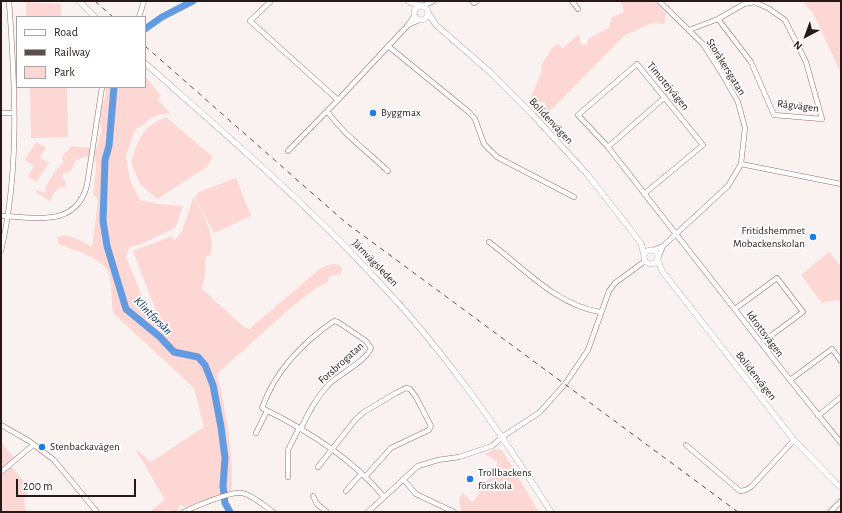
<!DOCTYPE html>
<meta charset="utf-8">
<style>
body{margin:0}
#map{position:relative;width:842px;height:513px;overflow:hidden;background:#faf2f1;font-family:"Alegreya Sans",sans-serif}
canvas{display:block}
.frame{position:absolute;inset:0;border:2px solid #271918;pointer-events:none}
.legend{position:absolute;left:16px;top:16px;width:130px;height:72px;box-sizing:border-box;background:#fff;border:1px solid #a9a3a3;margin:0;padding:5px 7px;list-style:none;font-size:12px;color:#271918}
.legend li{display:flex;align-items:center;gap:8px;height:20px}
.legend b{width:20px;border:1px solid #a9a3a3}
.north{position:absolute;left:786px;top:16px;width:40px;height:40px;-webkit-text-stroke:3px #fff;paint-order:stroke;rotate:221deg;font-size:11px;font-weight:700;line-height:16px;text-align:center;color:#271918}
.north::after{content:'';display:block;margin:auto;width:14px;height:18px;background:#271918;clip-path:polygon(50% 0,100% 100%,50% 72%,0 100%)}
.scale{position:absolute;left:16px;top:479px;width:120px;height:18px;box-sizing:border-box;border:2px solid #271918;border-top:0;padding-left:5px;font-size:12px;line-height:14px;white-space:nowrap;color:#271918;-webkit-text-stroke:3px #fff;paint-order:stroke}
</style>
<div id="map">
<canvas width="842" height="513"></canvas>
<div class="frame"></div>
<ul class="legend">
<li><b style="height:5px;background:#fff"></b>Road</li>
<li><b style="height:5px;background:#5b4e4d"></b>Railway</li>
<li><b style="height:11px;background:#fcd7d4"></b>Park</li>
</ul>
<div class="north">N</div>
<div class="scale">200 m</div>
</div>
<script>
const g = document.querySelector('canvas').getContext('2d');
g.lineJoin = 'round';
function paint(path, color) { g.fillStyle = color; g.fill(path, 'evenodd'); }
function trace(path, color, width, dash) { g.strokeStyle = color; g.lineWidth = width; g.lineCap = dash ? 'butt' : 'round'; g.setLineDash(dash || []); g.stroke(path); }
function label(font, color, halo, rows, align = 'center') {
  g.font = font + ' "Alegreya Sans",sans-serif'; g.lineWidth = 3.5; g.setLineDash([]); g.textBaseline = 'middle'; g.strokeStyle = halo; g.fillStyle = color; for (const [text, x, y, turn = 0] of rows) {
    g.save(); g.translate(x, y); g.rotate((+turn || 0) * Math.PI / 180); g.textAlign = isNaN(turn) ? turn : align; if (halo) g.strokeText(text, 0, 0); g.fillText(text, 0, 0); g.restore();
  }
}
const green = new Path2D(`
 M621 1H654L666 13 664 24 651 23 624 36 546 115 545 102H534L530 99 542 71 541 66 552 48 557 44 563 48 579 34 581 45H586L589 38 609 28 612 17 624 12Z
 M802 1H841V73L813 13Z
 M26 2 61 4V17H26Z
 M145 76 161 96 157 99 170 113 154 116 135 130 126 156 130 180 140 200 158 204 183 206 175 228 139 245 129 247 126 257 150 316H158L133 251 172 236 174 241 182 231 193 198 195 199C204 217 215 233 211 254L205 258V275L202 289 244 327 249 329 321 268C329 265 334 261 342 268L341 274 329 276 328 282 317 287 289 309 217 374C225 408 235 457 231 492L185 507 180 505 177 512 167 510 153 512 152 510 165 500 142 460 136 452 137 450 151 462 204 427 194 388 113 313C111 300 112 288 110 276 107 259 73 250 59 244L57 237C70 233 81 241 92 247L98 200 93 193 96 169 95 157H85L76 160 71 171 63 174 62 178 66 182 65 187H61L55 191 50 201 36 192 37 190 44 193 47 192 45 188 55 171 63 163 62 156 72 146 96 149 102 130 100 123 102 106 106 95 105 87H145Z
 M30 87H67L68 137 31 138Z
 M166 117 213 157 207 167 157 199 140 184 131 163C138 139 142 127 166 117Z
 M36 142 46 148 40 157 49 163 36 182 28 176 34 166 25 160Z
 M236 178 251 216 214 233 195 198 199 192Z
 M829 252 841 266V302L837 300 822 303 801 275Z
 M1 442 14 457 1 468Z
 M495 449 502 450 539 512 461 511 459 499 463 493 472 502 480 493 478 490 496 471 497 462 485 454Z
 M11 466 30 489C23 497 23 502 27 512H1V475Z`);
const river = new Path2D(`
 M145 29 162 17 193 1
 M114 87 109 146 105 160 103 221 107 246 126 309 160 337 174 352 198 357 205 365 213 385 221 427 225 458 223 486 225 503 230 512`);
const minor = new Path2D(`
 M271 1 250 21 338 100 408 25 415 15
 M472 1 474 3 477 1
 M572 1 578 9
 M422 6 434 1
 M139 17 144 1
 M408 25 419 20
 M689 30 718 19 744 4 754 2 768 8 785 20 806 62 822 119 774 115 751 62 718 19
 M388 46 470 113 475 119 484 144 497 157 574 197
 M338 100 327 111C344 135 367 151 388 171
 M1 113H14
 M608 147 665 97
 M288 151 327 111
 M741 164 841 184
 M644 194 703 145 637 64 578 115 608 147 790 380 841 443
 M1 216C36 217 76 228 87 185L102 87
 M489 242C524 268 556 305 600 312
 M653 250 663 246 728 186 741 164 745 128 738 102 722 74 703 44 659 1
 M1 251C20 169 15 84 9 1
 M658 258 663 246
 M735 309 777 278 803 312 761 343
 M790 380 832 349 841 361
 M818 416 841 397
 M1 425 29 441 54 460 97 512
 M301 428C309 412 316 398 329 384 340 374 366 361 371 348L366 341 338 322 334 321C302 343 275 371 262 408 307 430 352 458 384 497
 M256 433 267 411
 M686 445 740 491 746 490 752 486 794 440
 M318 467 356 419 364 412 396 393 406 388 410 389 416 397 431 426 429 430 391 448 365 477
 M1 472 33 445
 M288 477V450L299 428
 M403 479 416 494 454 512
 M346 491 361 474
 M313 496 317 504 327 512
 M183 512C195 507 230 491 242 493 253 495 264 506 273 512
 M368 512 418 466 438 460 459 457 492 446 502 437 540 412 565 384 588 350 609 291 615 283 645 261
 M830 512 841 501`);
const major = new Path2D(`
 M79 1 95 17
 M408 1 420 6
 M414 13a7 7 0 1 1 14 0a7 7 0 1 1-14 0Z
 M428 13 436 25 490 72 533 115 587 174 641 243 644 255
 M145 63C224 133 305 202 377 280 444 350 499 430 551 512
 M644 257a7 7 0 1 1 14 0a7 7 0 1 1-14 0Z
 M658 260 662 271 794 440 841 488`);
const rail = new Path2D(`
 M95 1 113 17
 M145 46 345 222 738 512`);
const markers = [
 [373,113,4,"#1c7de6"],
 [813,237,4,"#1c7de6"],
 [42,447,4,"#1c7de6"],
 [470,479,4,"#1c7de6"]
];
const streetNames = [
 ["Storåkersgatan",726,67,58],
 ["Timotejvägen",668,86,50],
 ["Rågvägen",798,106,7],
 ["Bolidenvägen",551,121,47],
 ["Järnvägsleden",375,263,46],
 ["Idrottsvägen",765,334,53],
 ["Forsbrogatan",341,363,-42],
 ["Bolidenvägen",756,376,52]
];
const poiNames = [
 ["Byggmax",381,113],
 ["Fritidshemmet",805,231,"right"],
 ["Mobackenskolan",805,244,"right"],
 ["Stenbackavägen",50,447],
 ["Trollbackens",478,473],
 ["förskola",478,486]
];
const waterNames = [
 ["Klintforsån",153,316,45]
];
paint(green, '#fcd7d4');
trace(river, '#639be1', 7);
trace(minor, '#93706d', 5.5);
trace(major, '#93706d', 6);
trace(minor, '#fff', 4.5);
trace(major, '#fff', 5.5);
trace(rail, '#5b4e4d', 1, [5, 5]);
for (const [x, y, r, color] of markers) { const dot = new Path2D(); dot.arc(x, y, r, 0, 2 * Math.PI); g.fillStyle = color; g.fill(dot); trace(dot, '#fff', 1.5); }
label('11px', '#271918', '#fff', streetNames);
label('11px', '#271918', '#fff', poiNames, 'left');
label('italic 12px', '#022a55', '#fff', waterNames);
</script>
